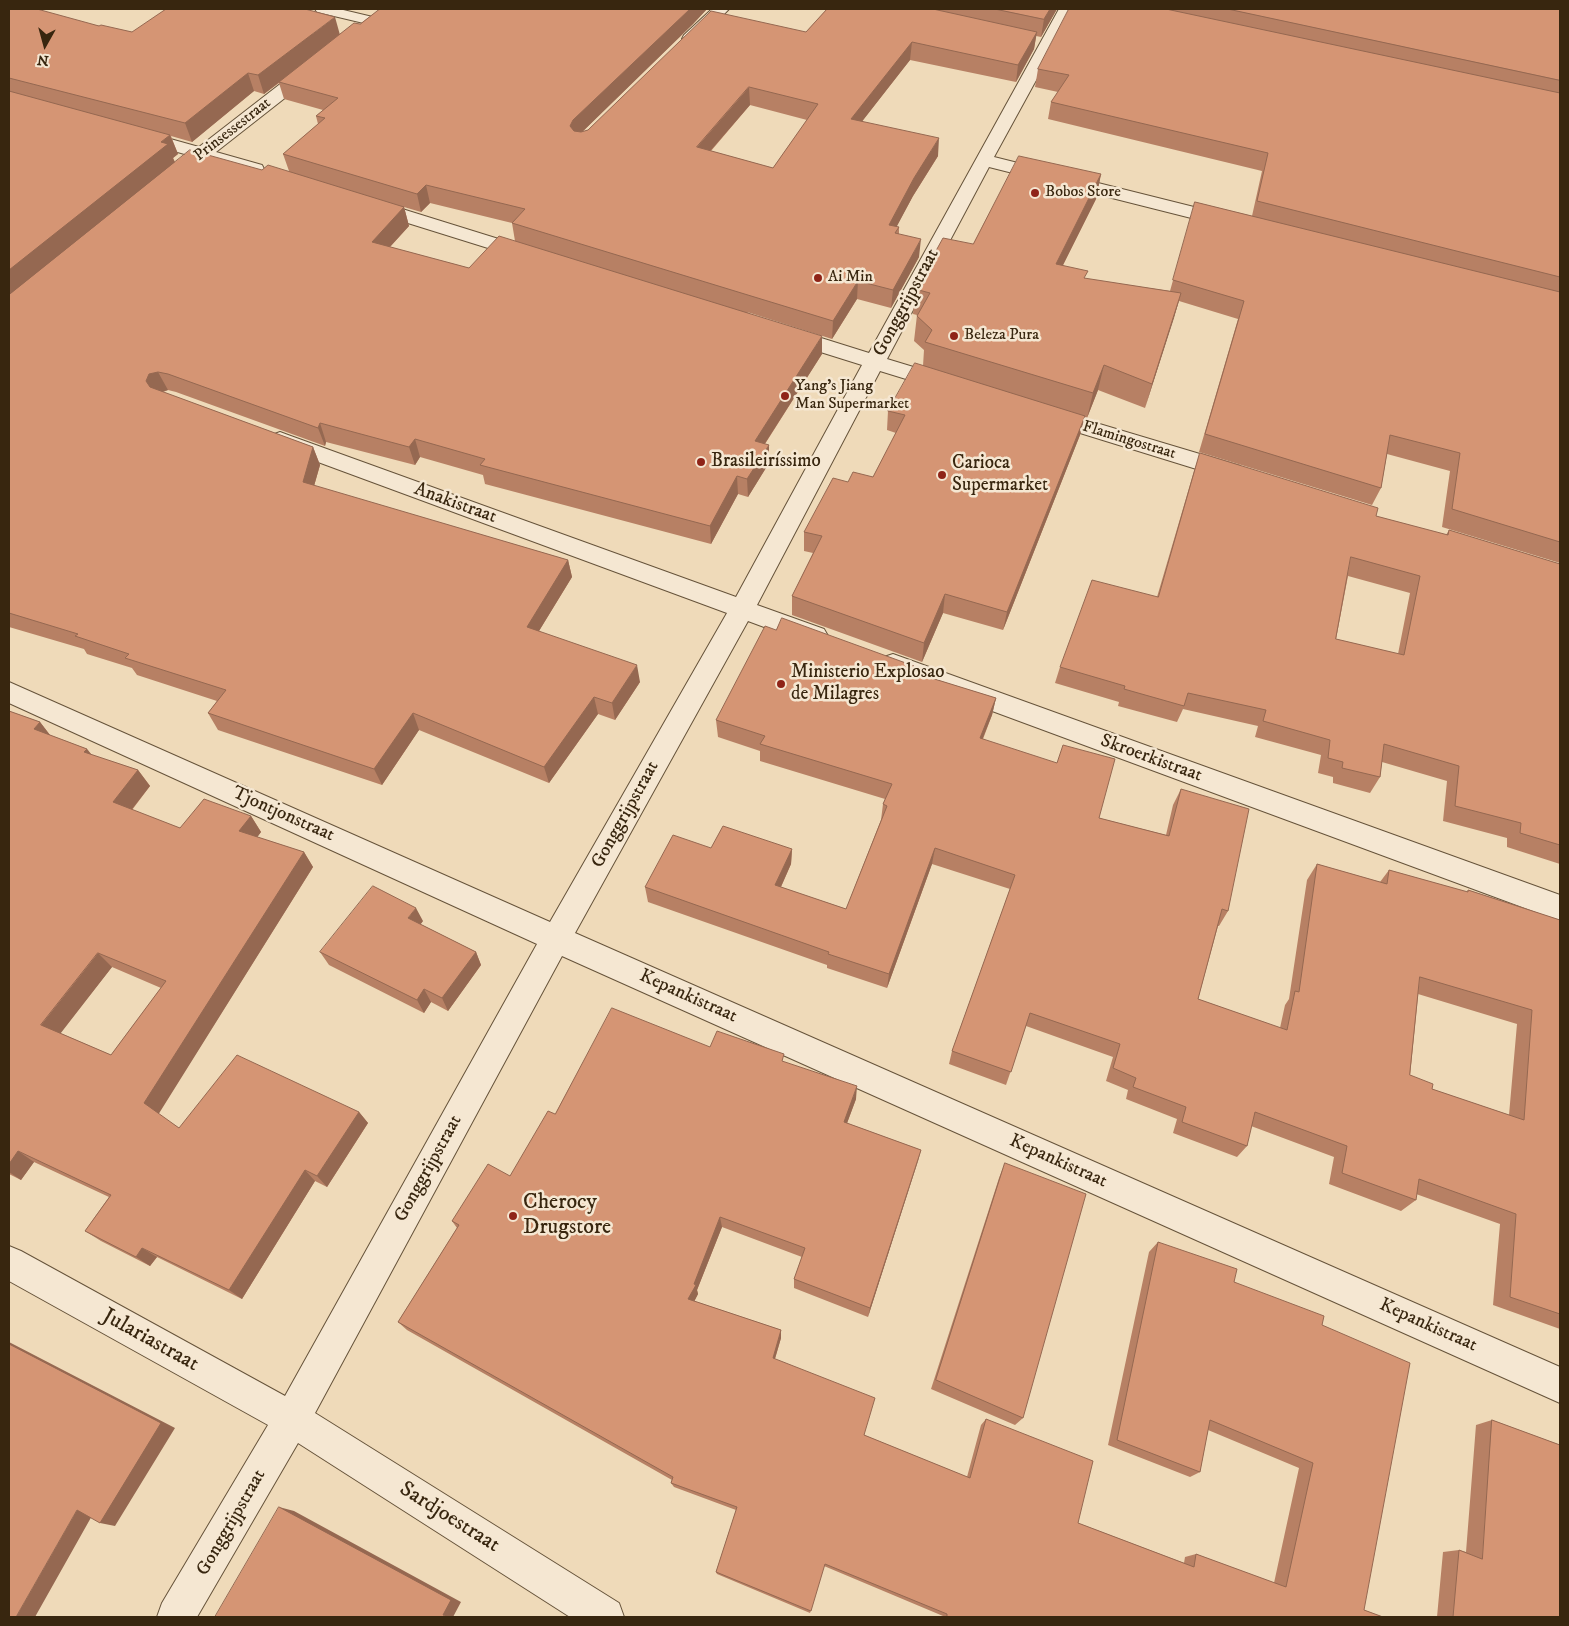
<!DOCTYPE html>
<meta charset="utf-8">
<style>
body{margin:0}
#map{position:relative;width:1569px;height:1626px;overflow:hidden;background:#efdab9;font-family:"IM FELL DW Pica",serif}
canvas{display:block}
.frame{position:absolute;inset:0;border:10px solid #38260f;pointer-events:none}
.north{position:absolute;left:20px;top:20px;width:50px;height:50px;-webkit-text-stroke:4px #f5e7d2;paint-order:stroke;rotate:187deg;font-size:14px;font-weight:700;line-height:20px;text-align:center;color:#38260f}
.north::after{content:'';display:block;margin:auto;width:18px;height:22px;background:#38260f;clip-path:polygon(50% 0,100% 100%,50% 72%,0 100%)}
</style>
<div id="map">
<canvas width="1569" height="1626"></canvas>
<div class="frame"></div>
<div class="north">N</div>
</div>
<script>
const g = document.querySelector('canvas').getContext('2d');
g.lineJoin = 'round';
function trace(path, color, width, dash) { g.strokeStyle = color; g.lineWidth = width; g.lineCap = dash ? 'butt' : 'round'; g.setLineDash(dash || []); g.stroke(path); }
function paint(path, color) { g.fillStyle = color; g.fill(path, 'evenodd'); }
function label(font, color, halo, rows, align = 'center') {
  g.font = font + ' "IM FELL DW Pica",serif'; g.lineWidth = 5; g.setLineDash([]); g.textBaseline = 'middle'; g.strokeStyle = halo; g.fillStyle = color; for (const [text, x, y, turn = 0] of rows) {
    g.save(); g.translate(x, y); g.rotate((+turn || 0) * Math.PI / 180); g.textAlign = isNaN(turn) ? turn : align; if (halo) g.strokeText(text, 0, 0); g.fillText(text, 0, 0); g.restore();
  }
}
const service = new Path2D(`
 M315 9H339L377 18 379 21 377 24 372 25 317 12Z`);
const minor = new Path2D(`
 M712 9H729L696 43H684L682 39 684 35Z
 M1059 9H1075L994 157 1234 217 1237 221 1234 225 1227 227 989 167 887 359 953 379 956 384 953 389 945 391 880 371 757 605 824 629 828 636 824 643 815 646 748 621 575 933 1560 1367V1403L562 956 315 1413 619 1603 624 1617H570L298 1443 197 1617H157L162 1603 268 1425 9 1281V1246L21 1251 285 1396 537 944 9 703V682L550 922 727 613 272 445 269 440 272 435 280 432 288 435 736 597 862 365 779 339 776 334 779 329 786 327 869 353Z
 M312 63 318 64 321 68 318 72 216 152 262 165 264 169 262 173 255 175 205 160 192 167 185 165 183 161 188 155 132 139 129 135 132 131 138 130 199 147 306 64Z
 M370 199 534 250 537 254 534 258 527 260 520 258 363 209 360 205 363 201Z
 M1046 408 1240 466 1243 472 1240 478 1232 480 1038 420 1035 415 1038 410Z
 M893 654 1560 895V921L884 671 880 664 884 657Z`);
const wall = new Path2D(`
 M9 9 132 32 340 34 360 24 380 9H707L693 24 582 132 588 130 806 32 827 9H1057L1041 37 1036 36 1034 49 1016 82 910 60 862 121 938 156 913 196 896 227H899V234L919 257 891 308 857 299 832 339 747 312 822 354 765 444 769 463 748 497 738 494 711 544 485 484 483 475 420 457 415 465 326 442 325 446 176 392 168 390 163 392 313 447 320 465 314 486 568 560 572 577 539 631 640 682 615 720 598 714 549 783 419 730 382 785 218 730 208 713 217 701 137 675 132 668 87 654 84 649 9 627ZM279 83 284 99 323 110 316 116 318 124 283 154 289 171 262 170 175 162 173 158 178 154 171 136 192 142 254 91 264 94ZM750 105 807 120 773 168 711 151ZM430 203 512 223 515 241 469 268 390 247 409 226 404 207 421 212Z
 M1069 9H1560V563L1442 527 1450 471 1387 454 1381 488 1372 505 1199 452 1238 319 1179 301 1145 408 1098 390 1087 418 1084 417 1080 435 1003 630 943 613 922 662 792 615V596L813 553 804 551V532L848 482 873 477 896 433 887 430 888 411 923 366 924 350 914 341 917 315 913 314 915 289 973 244 1101 174 1096 199 1063 265 1086 279 1170 291 1195 202 1252 216 1262 171 1048 119 1051 102 1058 92 1035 87 1038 69Z
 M1200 453 1376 516 1446 535 1449 530 1560 564V864L1507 847V838L1443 821 1447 781 1382 762 1380 777 1370 793 1333 783V777L1318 773 1321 755 1255 737 1258 726 1183 709 1177 722 1118 706 1119 702 1055 683 1060 667 1157 597 1194 471ZM1348 576 1410 593 1398 654 1336 639Z
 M914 671 928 677 996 698 992 715 983 739 1099 818 1166 835 1173 805 1181 789 1228 911 1219 926H1218L1198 999 1280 1028 1285 1005 1289 999 1307 880 1317 864 1380 882 1389 870 1467 892 1468 890 1560 920V1329L1493 1305 1500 1224 1416 1194V1200L1401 1211 1329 1184 1334 1157 1251 1126 1247 1146 1237 1157 1173 1133 1177 1119 1126 1099 1128 1090 1106 1081 1113 1057 1026 1026 1006 1085 949 1064 952 1051 1010 889 932 864 887 988 827 968V965L648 902 645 887 711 848 792 849 791 864 781 887 846 909 881 820 883 804 885 799 760 761V751L718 737 716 720ZM1418 994 1517 1024 1509 1115 1432 1089 1410 1075Z
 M9 711 40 722 50 735 87 749 92 755 138 770 150 786 132 810 180 828 251 816 261 832 257 837 304 852 313 867 158 1114 179 1128 359 1112 368 1123 327 1187 315 1181 242 1299 157 1257 150 1266 101 1241 85 1231 109 1197 34 1162 21 1180 9 1174ZM112 967 161 988 111 1055 60 1033Z
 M423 921 420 924 476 952 481 965 448 1011 431 1002 424 1013 329 965 320 952Z
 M710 1047 784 1062 856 1099 847 1123 921 1150 868 1317 794 1288V1279L802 1257 722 1227 697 1290 698 1294 694 1301 781 1330V1338L775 1359 864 1435 967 1477 981 1425 986 1419 1078 1523 1184 1563 1185 1557 1196 1554 1274 1583 1299 1468 1208 1430 1200 1472 1190 1477 1108 1445 1149 1252 1158 1242 1234 1282 1322 1325 1364 1610 1383 1617H942L943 1616 824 1566 810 1613 717 1574 716 1572 736 1510 674 1487 671 1483 672 1480 407 1330 398 1322 457 1228 452 1221 510 1176 555 1114Z
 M1005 1163 1023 1418 1015 1425 931 1389 999 1178Z
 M1492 1420 1560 1445V1617H1437L1443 1552 1459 1550 1466 1552 1476 1425Z`);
const shadedWall = new Path2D(`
 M690 9H707L693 24 576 138 570 126 573 120Z
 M1050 9H1057L1041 37 1044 19Z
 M335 17 340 35 264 94 258 75Z
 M1037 32 1034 49 1016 82 1018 65Z
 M912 42 910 60 850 137 851 119Z
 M248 73 254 91 192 142 185 123Z
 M749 87 750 105 698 165 697 147Z
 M170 135 178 154 173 158 175 163 9 297V270Z
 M939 138 938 156 913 196 888 243 889 225 914 178Z
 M1101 174 1096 199 1051 289 1056 264Z
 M426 185 430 203 421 212 417 194Z
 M404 207 409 226 377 261 372 242Z
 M921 239 919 257 891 308 893 290Z
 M858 281 857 299 832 339 833 321Z
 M1181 293 1174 318 1145 408 1152 384Z
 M822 336V354L755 459V441Z
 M1104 365 1098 390 1087 418 1093 393Z
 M158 372 168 390 158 393 155 400 146 381 149 374Z
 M1085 416 1080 435 1003 630 1007 612Z
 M320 423 326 442 325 446 318 428Z
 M415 439 420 457 415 465 409 447Z
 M769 445V463L748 497 747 479Z
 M313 447 320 465 310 500 303 482Z
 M737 476 738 494 711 544 710 526Z
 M568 560 572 577 531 644 527 627Z
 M945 594 943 613 922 662 924 643Z
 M637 665 640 682 615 720 612 703Z
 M594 697 598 714 549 783 544 767Z
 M996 698 992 715 976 755 980 738Z
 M413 713 419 730 382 785 374 769Z
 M40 722 53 739 34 729Z
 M87 749 99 765 84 752Z
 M138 770 150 786 125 818 113 802Z
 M251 816 261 832 250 847 239 831Z
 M935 848 932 864 887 988 889 974Z
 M792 849 791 864 775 900V885Z
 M304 852 313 867 158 1115 144 1103Z
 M416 908 423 921 415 932 408 918Z
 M476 952 481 965 448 1011 442 998Z
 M98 953 112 967 57 1038 41 1025Z
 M424 989 431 1002 424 1013 417 1000Z
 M857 1086 856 1099 843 1134 844 1122Z
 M359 1112 368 1123 327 1187 317 1176Z
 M921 1150 918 1161 868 1317 870 1308Z
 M18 1151 34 1162 21 1180 9 1172V1164Z
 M305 1170 315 1181 242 1299 229 1290Z
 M720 1217 722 1227 697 1290 698 1294 691 1308 688 1299Z
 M142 1248 157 1257 150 1266 136 1257Z
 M781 1330V1338L773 1365V1358Z
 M9 1342 175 1428 115 1526 100 1523 9 1344Z
 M279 1507 294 1511 461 1602 453 1617H455H447L443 1615Z
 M77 1510 93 1514 35 1617H16Z`);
const building = new Path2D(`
 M9 9H37L99 26 101 25 132 32 166 9H305L335 17 258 75 248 73 185 123 9 78Z
 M380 9H690L573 120 570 126 574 131 581 132 588 130 711 11 806 32 827 9H933L1037 32 1018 65 912 42 851 119 939 138 914 178 889 225 899 227 895 233 921 239 893 290 858 281 833 321 512 223 525 209 426 185 417 194 283 154 325 118 316 116 338 98 279 82 354 23 360 24ZM749 87 818 104 773 168 697 147Z
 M995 9H1050L1044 19Z
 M1069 9H1166L1560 93V277L1257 201 1268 153 1051 102 1069 75 1038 69Z
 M1228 9H1560V80Z
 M9 91 170 135 161 142 168 144 9 270Z
 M190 150 262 170 268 165 404 207 372 242 469 268 499 236 822 336 755 441 769 445 747 479 737 476 710 526 480 465 485 459 415 439 409 447 320 423 318 428 168 374 158 372 149 374 146 381 150 387 313 447 303 482 568 560 527 627 637 665 612 703 594 697 544 767 413 713 374 769 208 713 226 690 125 658 129 654 75 636 78 634 9 613V295Z
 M1019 156 1101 174 1056 264 1088 271 1084 278 1181 293 1152 384 1104 365 1093 393 925 342 932 330 917 316 930 293 915 289 943 238 973 244Z
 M1195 202 1560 292V542L1452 509 1460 453 1390 435 1381 488 1205 434 1244 301 1173 280Z
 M915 363 1085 416 1007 612 945 594 924 643 792 596 822 536 804 532 833 478 848 482 853 472 873 477 905 415 888 411Z
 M1200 453 1378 508 1376 516 1448 535 1449 530 1560 564V845L1520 833 1521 823 1455 806 1459 766 1384 744 1380 777 1342 768 1343 762 1328 758 1330 740 1263 721 1266 710 1188 693 1184 706 1124 689 1125 686 1060 667 1092 580 1158 597ZM1351 557 1420 576 1404 655 1336 639Z
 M782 618 914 666 913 670 929 675 928 677 996 698 980 738 1057 763 1063 745 1115 759 1099 818 1169 836 1181 789 1249 809 1228 911 1222 909 1198 999 1287 1030 1295 991 1299 992 1317 864 1387 884 1389 870 1468 892V890L1560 920V1314L1510 1297 1516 1214 1419 1179 1416 1200 1342 1173 1347 1146 1255 1112 1247 1146 1182 1122 1186 1107 1133 1087 1136 1078 1113 1068 1120 1044 1030 1013 1011 1072 952 1051 1015 875 935 848 889 974 828 954 829 952 645 887 673 835 711 848 723 826 792 849 775 885 846 909 887 806 883 804 892 784 760 744 765 736 716 720 765 626 776 630ZM1420 977 1532 1010 1524 1120 1432 1089 1433 1084 1410 1075Z
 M9 711 40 722 34 729 87 749 84 752 138 770 113 802 180 828 204 799 251 816 239 831 304 852 144 1103 179 1128 237 1055 359 1112 317 1176 305 1170 229 1290 142 1248 136 1257 85 1231 111 1195 18 1151 9 1164ZM98 953 166 981 111 1055 41 1025Z
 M373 886 416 908 408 918 476 952 442 998 424 989 417 1000 320 952Z
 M612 1008 710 1047 717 1031 784 1054 782 1061 857 1086 844 1122 921 1150 870 1308 794 1279 805 1248 720 1217 694 1284 696 1285 688 1299 781 1330 773 1358 875 1398 864 1435 970 1478 986 1419 1093 1461 1078 1523 1194 1567 1196 1554 1286 1587 1313 1463 1210 1420 1200 1472 1117 1440 1158 1242 1237 1269 1234 1282 1324 1316 1322 1325 1410 1363 1364 1610 1383 1617H947V1614L825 1564 811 1611 716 1572 737 1507 671 1483 673 1477 398 1322 459 1225 452 1221 488 1164 510 1176 548 1111 555 1114Z
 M1005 1163 1086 1194 1023 1418 936 1380Z
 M9 1344 161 1423 100 1523 77 1510 16 1617H9Z
 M1492 1420 1560 1445V1617H1453L1459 1550 1482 1559Z
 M279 1507 451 1600 443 1615 447 1617H215Z`);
const markers = [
 [1035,193,5,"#8f2418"],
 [818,278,5,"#8f2418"],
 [954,336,5,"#8f2418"],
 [785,396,5,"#8f2418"],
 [701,462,5,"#8f2418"],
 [942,475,5,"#8f2418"],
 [781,684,5,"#8f2418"],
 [513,1216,5,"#8f2418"]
];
const farStreetnames = [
 ["Prinsessestraat",233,130,-38],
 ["Flamingostraat",1129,441,17]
];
const farPoinames = [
 ["Bobos Store",1045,193],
 ["Ai Min",828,278],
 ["Beleza Pura",964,336],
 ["Yang's Jiang",795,387],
 ["Man Supermarket",795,405]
];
const streetNames = [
 ["Gonggrijpstraat",907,303,-62],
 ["Anakistraat",455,504,20],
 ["Skroerkistraat",1151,759,20],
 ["Tjontjonstraat",283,815,24],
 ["Gonggrijpstraat",626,815,-61],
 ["Kepankistraat",688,997,24],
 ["Kepankistraat",1058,1162,24],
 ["Gonggrijpstraat",429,1169,-61],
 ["Kepankistraat",1428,1326,24],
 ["Gonggrijpstraat",232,1523,-60]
];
const poiNames = [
 ["Brasileiríssimo",711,462],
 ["Carioca",952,464],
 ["Supermarket",952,486],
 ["Ministerio Explosao",791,673],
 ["de Milagres",791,695]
];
const nearPoinames = [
 ["Cherocy",523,1203],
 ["Drugstore",523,1228]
];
const nearStreetnames = [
 ["Julariastraat",150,1341,29],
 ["Sardjoestraat",449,1518,32]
];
trace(service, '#66533a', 2);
trace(minor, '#66533a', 2);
paint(service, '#f5e7d2');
paint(minor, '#f5e7d2');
paint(wall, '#b78064');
paint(shadedWall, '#956851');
paint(building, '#d59574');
trace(building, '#956851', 1);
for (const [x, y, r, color] of markers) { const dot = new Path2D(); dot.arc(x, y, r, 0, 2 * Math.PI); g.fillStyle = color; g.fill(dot); trace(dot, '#f5e7d2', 2); }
label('16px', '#38260f', '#f5e7d2', farStreetnames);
label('16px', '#38260f', '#f5e7d2', farPoinames, 'left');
label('19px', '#38260f', '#f5e7d2', streetNames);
label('19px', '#38260f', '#f5e7d2', poiNames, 'left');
label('22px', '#38260f', '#f5e7d2', nearPoinames, 'left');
label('22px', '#38260f', '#f5e7d2', nearStreetnames);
</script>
